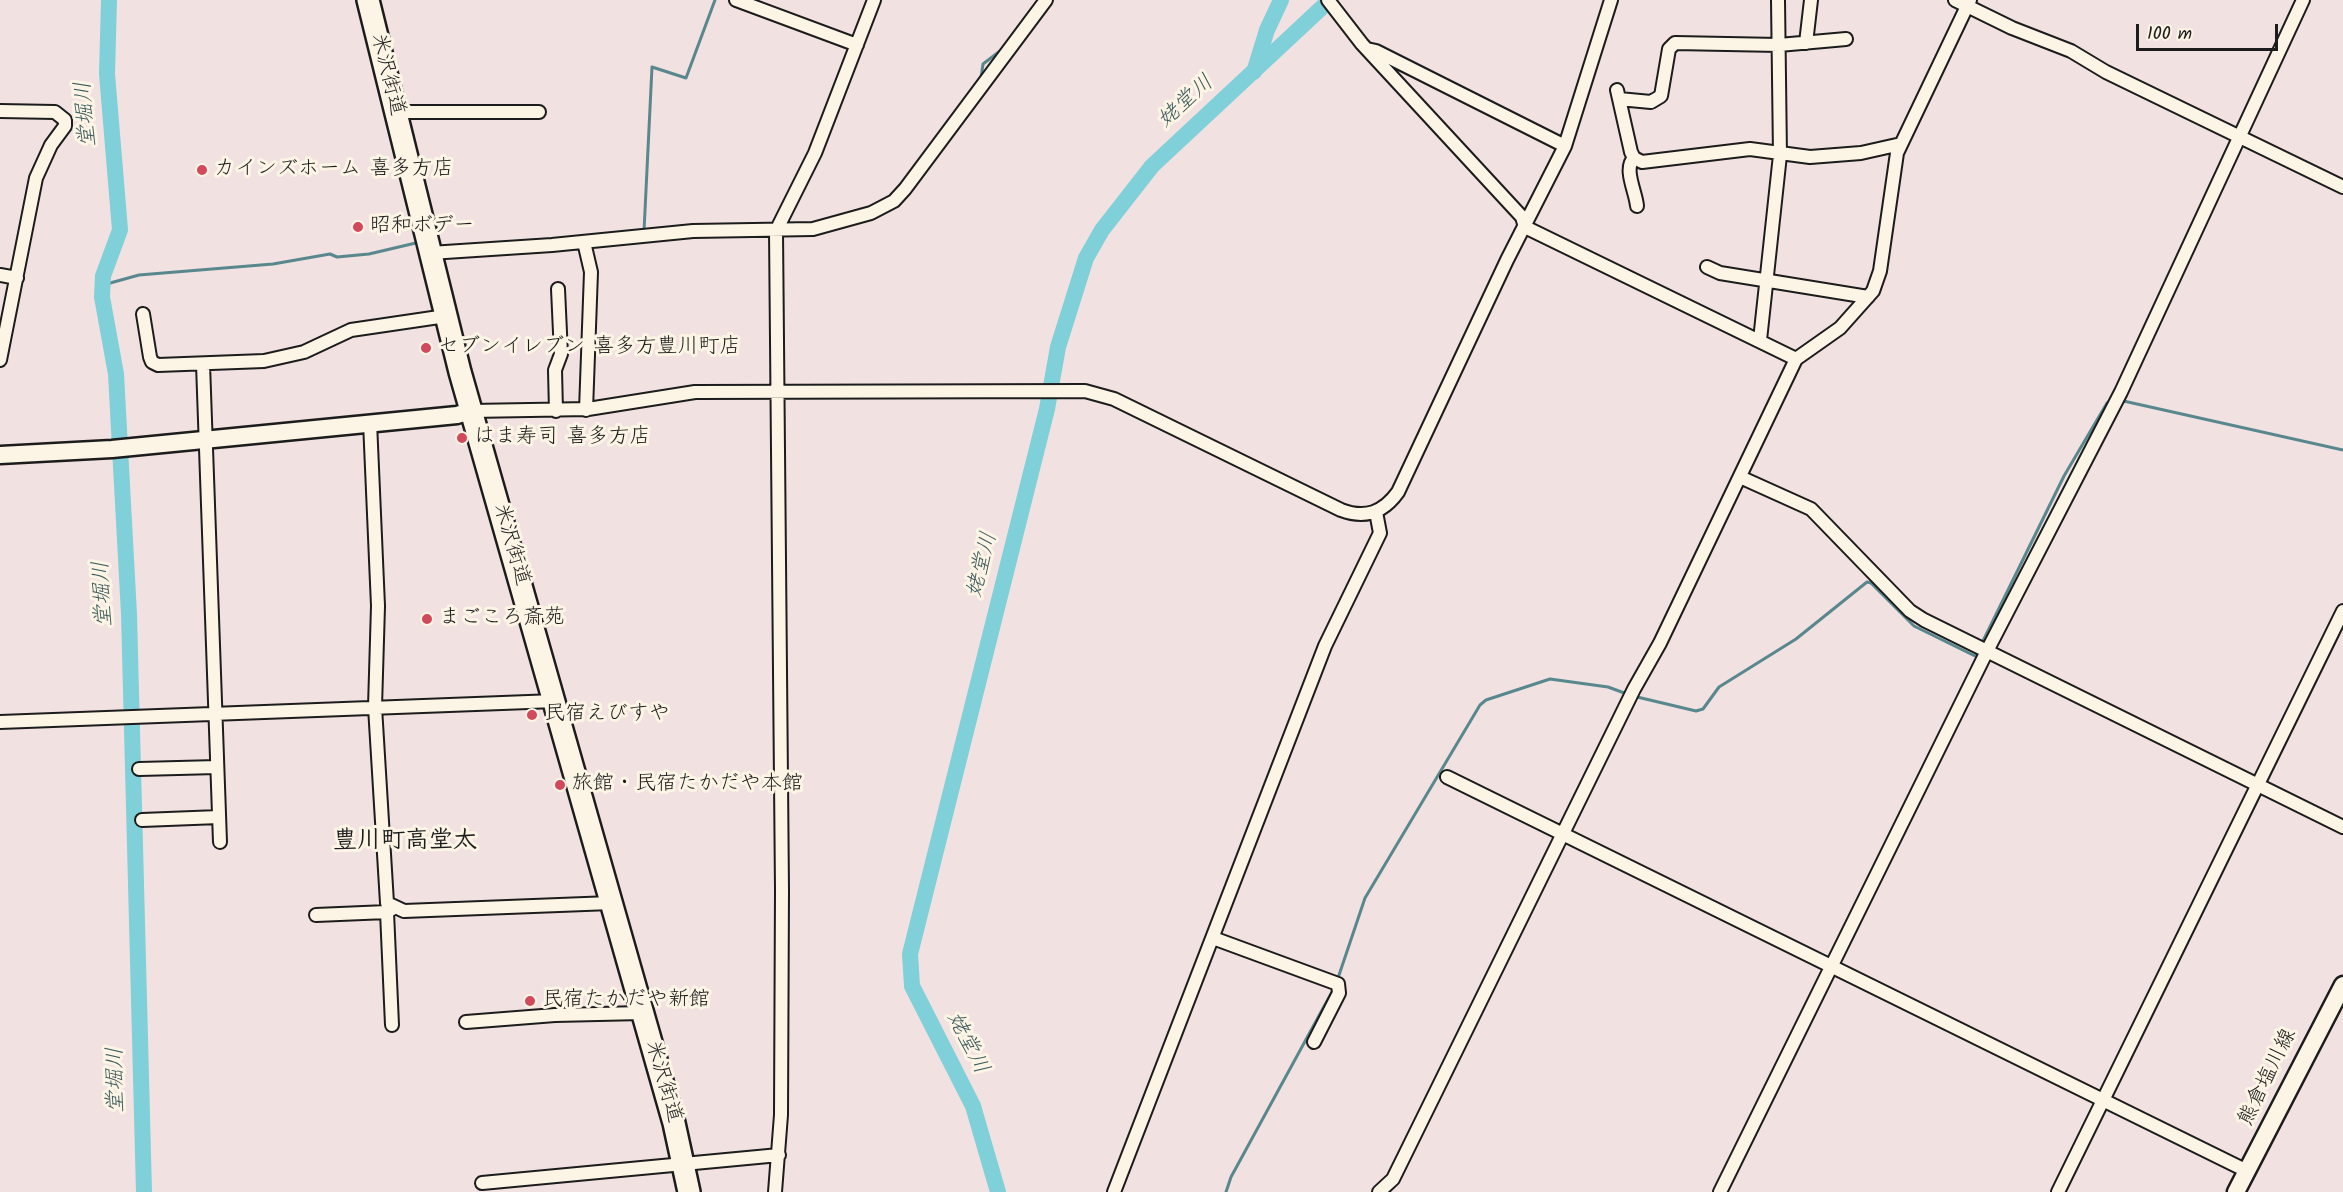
<!DOCTYPE html>
<meta charset="utf-8">
<style>
body{margin:0}
#map{position:relative;width:2343px;height:1192px;overflow:hidden;background:#f2e1e1;font-family:Kalam,sans-serif}
canvas{display:block}
.scale{position:absolute;left:2136px;top:24px;width:142px;height:27px;box-sizing:border-box;border:3px solid #1c1c1c;border-top:0;padding-left:8px;font-size:18px;line-height:21px;white-space:nowrap;color:#1c1c1c;-webkit-text-stroke:4px #fcf5e5;paint-order:stroke}
</style>
<div id="map">
<canvas width="2343" height="1192"></canvas>
<div class="scale">100 m</div>
</div>
<script>
const g = document.querySelector('canvas').getContext('2d');
g.lineJoin = 'round';
function trace(path, color, width, dash) { g.strokeStyle = color; g.lineWidth = width; g.lineCap = dash ? 'butt' : 'round'; g.setLineDash(dash || []); g.stroke(path); }
function label(font, color, halo, rows, align = 'center') {
  g.font = font + ' Kalam,"Klee One",sans-serif'; g.lineWidth = 6; g.setLineDash([]); g.textBaseline = 'middle'; g.strokeStyle = halo; g.fillStyle = color; for (const [text, x, y, turn = 0] of rows) {
    g.save(); g.translate(x, y); g.rotate((+turn || 0) * Math.PI / 180); g.textAlign = isNaN(turn) ? turn : align; if (halo) g.strokeText(text, 0, 0); g.fillText(text, 0, 0); g.restore();
  }
}
const stream = new Path2D(`
 M981 78 983 64 1000 51
 M829 219 857 211
 M783 224 800 225
 M644 231 652 67 686 78 715 0
 M103 285 139 275 273 264 330 254 337 257 369 254 420 242
 M2119 400 2343 450
 M1982 643 2064 476 2107 403 2113 399
 M1633 696 1696 711 1703 709 1719 687 1796 639 1867 582 1871 583 1914 626 1975 656 1977 654
 M1337 981 1365 898 1480 705 1486 700 1550 679 1608 687 1627 694
 M1226 1192 1231 1177 1333 990`);
const river = new Path2D(`
 M109 0 107 74 120 230 103 276 102 297 116 374 129 614 144 1192
 M1254 72 1267 30 1281 0
 M998 1192 973 1106 912 986 910 954 1047 409 1058 347 1086 258 1102 230 1152 166 1330 0`);
const street = new Path2D(`
 M736 0 857 45
 M1328 0 1362 44 1522 217 1525 227 1796 359
 M1955 0 2012 28 2071 51 2106 72 2343 187
 M1806 43 1811 0
 M1367 49 1376 51 1565 146
 M1617 90 1631 152 1634 158 1642 162 1750 149 1810 157 1861 153 1901 144
 M1619 99 1651 102 1661 96 1669 49 1675 43 1779 45 1846 39
 M0 111 55 112 65 120V126L51 145 36 178 0 360
 M395 112H539
 M1634 158C1623 169 1636 192 1637 206
 M584 242 591 272 586 410
 M430 253 552 245 693 231 813 229 871 213 894 201 905 189 1046 0
 M1707 267 1720 273 1868 297
 M0 275 17 278
 M143 314 150 357 152 362 158 365 264 361 304 352 351 330 446 316
 M1760 340 1780 155 1778 0
 M203 364 220 842
 M471 411 588 409 695 392 1085 391 1114 399 1341 510C1365 519 1383 513 1398 492L1507 260 1565 146 1611 0
 M556 411 555 370 561 354 558 289
 M370 422 378 606 375 707 387 903 404 911 611 903
 M1740 477 1811 509 1910 611 1924 620 2343 827
 M0 722 555 701
 M139 769 217 767
 M1447 777 2247 1171
 M142 820 219 817
 M387 912 392 1025
 M316 915 387 912 392 909
 M1213 938 1338 984 1339 993 1314 1042
 M466 1022 555 1015 642 1013
 M482 1183 779 1155
 M775 1192 781 1115 782 890 776 231 815 153 874 0
 M1114 1192 1325 646 1380 533 1376 512
 M1379 1192 1393 1179 1634 689 1660 643 1796 359 1840 328 1873 291 1880 271 1897 153 1970 0
 M1720 1192 1987 651 2121 392 2303 0
 M2058 1192 2343 611`);
const secondary = new Path2D(`
 M0 455 112 449 457 415 471 411
 M2236 1192 2343 985`);
const highway = new Path2D(`
 M368 0 460 372 674 1123 689 1192`);
const markers = [
 [202,170,6,"#d1495b"],
 [358,227,6,"#d1495b"],
 [426,348,6,"#d1495b"],
 [462,438,6,"#d1495b"],
 [427,619,6,"#d1495b"],
 [532,715,6,"#d1495b"],
 [560,785,6,"#d1495b"],
 [530,1001,6,"#d1495b"]
];
const streetNames = [
 ["米沢街道",386,75,76],
 ["米沢街道",510,545,74],
 ["熊倉塩川線",2269,1078,-64],
 ["米沢街道",662,1082,74]
];
const poiNames = [
 ["カインズホーム 喜多方店",214,170],
 ["昭和ボデー",370,227],
 ["セブンイレブン 喜多方豊川町店",438,348],
 ["はま寿司 喜多方店",474,438],
 ["まごころ斎苑",439,619],
 ["民宿えびすや",544,715],
 ["旅館・民宿たかだや本館",572,785],
 ["民宿たかだや新館",542,1001]
];
const waterNames = [
 ["姥堂川",1187,103,-42],
 ["堂堀川",88,114,-95],
 ["姥堂川",984,565,-76],
 ["堂堀川",105,594,-93],
 ["姥堂川",966,1044,63],
 ["堂堀川",118,1080,-91]
];
const quarterNames = [
 ["豊川町高堂太",405,843]
];
trace(stream, '#58888e', 3);
trace(river, '#80d0da', 16);
trace(street, '#1c1c1c', 16);
trace(secondary, '#1c1c1c', 21);
trace(highway, '#1c1c1c', 26);
trace(street, '#fcf5e5', 12);
trace(secondary, '#fcf5e5', 16);
trace(highway, '#fcf5e5', 21);
for (const [x, y, r, color] of markers) { const dot = new Path2D(); dot.arc(x, y, r, 0, 2 * Math.PI); g.fillStyle = color; g.fill(dot); trace(dot, '#fcf5e5', 2); }
label('21px', '#1c1c1c', '#fcf5e5', streetNames);
label('21px', '#1c1c1c', '#fcf5e5', poiNames, 'left');
label('italic 22px', '#3f5b5e', '#fcf5e5', waterNames);
label('bold 24px', '#1c1c1c', '#fcf5e5', quarterNames);
</script>
